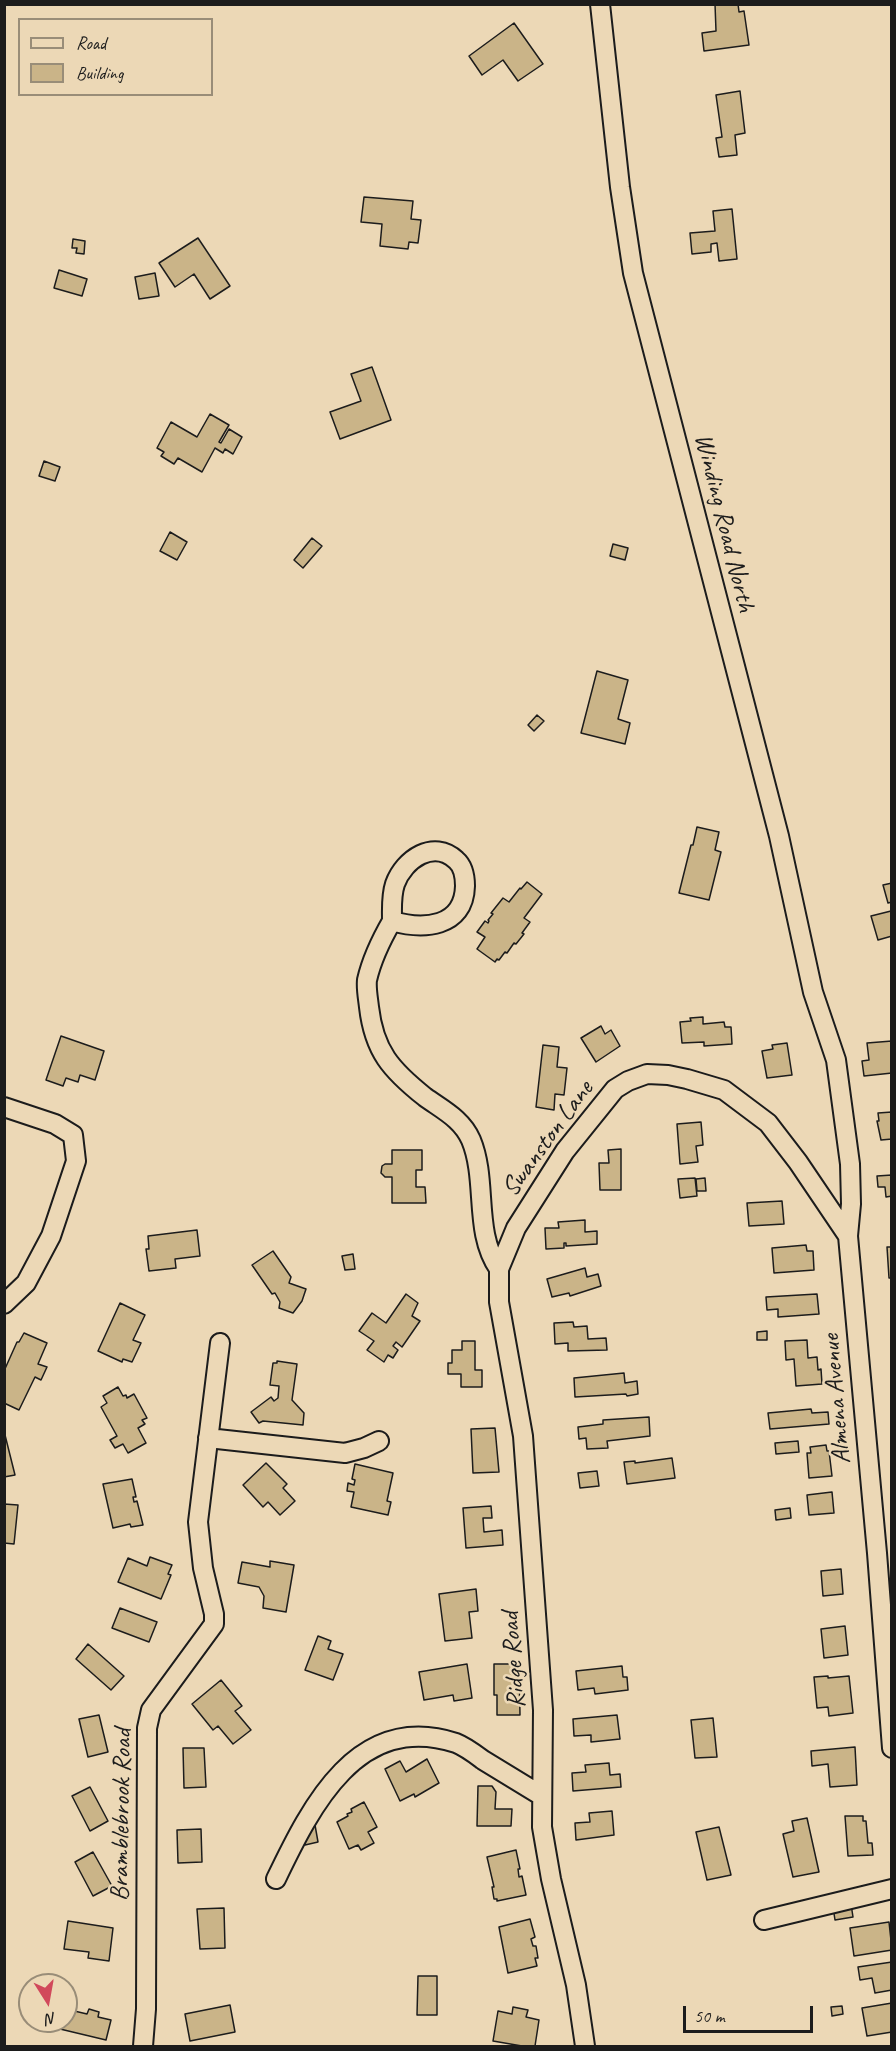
<!DOCTYPE html>
<style>
body{margin:0}
#map{position:relative;width:896px;height:2051px;overflow:hidden;background:#ecd8b6;font-family:Caveat,sans-serif}
canvas{display:block}
.frame{position:absolute;inset:0;border:6px solid #1c1c1c;pointer-events:none}
.legend{position:absolute;left:18px;top:18px;width:195px;height:78px;box-sizing:border-box;background:#ecd8b6;border:2px solid #998d78;margin:0;padding:8px 10px;list-style:none;font-size:18px;color:#1c1c1c}
.legend li{display:flex;align-items:center;gap:12px;height:30px}
.legend b{width:30px;border:2px solid #998d78}
.north{position:absolute;left:18px;top:1973px;width:60px;height:60px;box-sizing:border-box;background:#ecd8b6;border:2px solid #998d78;border-radius:50%;rotate:169deg;font-size:16px;font-weight:700;line-height:24px;text-align:center;color:#1c1c1c}
.north::after{content:'';display:block;margin:auto;width:21px;height:27px;background:#d1495b;clip-path:polygon(50% 0,100% 100%,50% 72%,0 100%)}
.scale{position:absolute;left:683px;top:2006px;width:130px;height:27px;box-sizing:border-box;border:3px solid #1c1c1c;border-top:0;padding-left:8px;font-size:18px;line-height:21px;white-space:nowrap;color:#1c1c1c;-webkit-text-stroke:4px #ecd8b6;paint-order:stroke}
</style>
<div id="map">
<canvas width="896" height="2051"></canvas>
<div class="frame"></div>
<ul class="legend">
<li><b style="height:8px;background:#ecd8b6"></b>Road</li>
<li><b style="height:16px;background:#cab488"></b>Building</li>
</ul>
<div class="north">N</div>
<div class="scale">50 m</div>
</div>
<script>
const g = document.querySelector('canvas').getContext('2d');
g.lineJoin = 'round';
function paint(path, color) { g.fillStyle = color; g.fill(path, 'evenodd'); }
function trace(path, color, width, dash) { g.strokeStyle = color; g.lineWidth = width; g.lineCap = dash ? 'butt' : 'round'; g.setLineDash(dash || []); g.stroke(path); }
function label(font, color, halo, rows, align = 'center') {
  g.font = font + ' Caveat,sans-serif'; g.lineWidth = 5; g.setLineDash([]); g.textBaseline = 'middle'; g.strokeStyle = halo; g.fillStyle = color; for (const [text, x, y, turn = 0] of rows) {
    g.save(); g.translate(x, y); g.rotate((+turn || 0) * Math.PI / 180); g.textAlign = isNaN(turn) ? turn : align; if (halo) g.strokeText(text, 0, 0); g.fillText(text, 0, 0); g.restore();
  }
}
const building = new Path2D(`
 M715 4H738L739 12 744 11 749 45 704 51 702 33 716 31Z
 M514 23 543 64 518 81 503 60 482 75 469 56Z
 M740 91 745 133 735 135 737 155 719 157 716 138 722 137 716 95Z
 M364 197 413 201 411 219 421 220 418 243 409 242 408 249 380 246 382 224 361 222Z
 M732 209 737 259 719 261 717 243 711 244V252L692 254 690 233 715 231 713 211Z
 M198 238 230 286 210 299 194 274 175 287 159 263Z
 M73 239 85 241 84 254 76 253 77 248H72Z
 M59 270 87 279 82 296 54 288Z
 M155 273 159 296 139 299 135 277Z
 M372 367 391 420 340 439 330 412 361 401 351 374Z
 M210 414 229 425 219 442 221 443 229 429 242 437 233 454 225 449 223 453 215 448 202 472 178 458 174 464 161 456 164 452 157 448 171 422 197 437Z
 M44 461 60 467 55 481 39 476Z
 M170 532 187 542 177 560 160 551Z
 M312 538 322 546 303 568 294 560Z
 M613 544 628 548 625 560 610 556Z
 M597 671 628 680 618 719 630 723 625 744 581 733Z
 M537 715 544 721 534 731 528 725Z
 M697 827 719 832 715 850 721 852 709 900 679 893 691 845H693Z
 M527 882 542 894 524 918 530 922 522 933 524 934 516 944 514 943 507 953 505 952 499 960 497 959 495 962 477 949 485 937 477 932 485 921 488 923 489 921 488 920 493 914 491 913 503 898 509 902 520 888 521 889Z
 M892 883V902L888 903 883 885Z
 M891 911 892 936 878 940 871 916Z
 M703 1017V1024L724 1022 725 1027H731L732 1044 704 1046V1042L682 1043 680 1022 691 1021 690 1018Z
 M601 1026 605 1034 611 1030 620 1046 596 1062 581 1038Z
 M61 1036 104 1051 95 1080 80 1075 78 1082 66 1078 63 1086 46 1080Z
 M892 1041V1073L864 1076 862 1061 869 1060 867 1043Z
 M787 1043 792 1075 767 1078 762 1051 773 1049 772 1045Z
 M543 1045 559 1047 557 1067 567 1068 564 1095 555 1094 554 1110 536 1107Z
 M892 1112V1139L881 1140 877 1121H879L878 1113Z
 M701 1122 703 1145 696 1146 698 1162 680 1164 677 1124Z
 M621 1149V1190H600L599 1163H609L608 1150Z
 M392 1150H422V1170H416V1187H425L426 1203H392V1177H385L381 1173 382 1166 385 1164H392Z
 M892 1175V1196L886 1197 885 1187H878L877 1176Z
 M695 1178 697 1196 680 1198 678 1179Z
 M705 1178 706 1191H697L696 1179Z
 M782 1201 784 1224 749 1226 747 1203Z
 M585 1220V1232L597 1231V1244L566 1246V1243H564V1248L546 1249 545 1228H559L558 1222Z
 M197 1230 200 1256 175 1259 176 1268 149 1271 146 1249H149L148 1236Z
 M806 1245 807 1251H813L814 1270 774 1273 772 1248Z
 M887 1247H892V1278H889Z
 M273 1251 291 1277 289 1283 306 1289 302 1301 293 1313 279 1308 280 1302 275 1293 272 1294 252 1265Z
 M353 1254 355 1269 345 1270 342 1256Z
 M585 1268 587 1277 598 1274 601 1286 570 1296 569 1293 552 1297 547 1279Z
 M406 1294 418 1303 412 1316 420 1321 402 1347 396 1342 393 1346 398 1350 393 1358 388 1355 384 1362 367 1350 374 1341 359 1331 372 1313 386 1323Z
 M817 1294 819 1314 778 1317V1309L767 1310 766 1297Z
 M120 1303 145 1315 133 1340 141 1343 132 1362 123 1359 122 1362 98 1351Z
 M573 1322 574 1327 587 1326 588 1339 606 1338 607 1350 568 1351V1343L555 1344 554 1323Z
 M767 1331V1340H757V1332Z
 M24 1333 47 1343 38 1364 47 1367 41 1380 35 1377 19 1410 4 1403V1371L17 1342H19Z
 M807 1340 808 1358 817 1357 818 1370 821 1369 822 1384 796 1386 794 1359 786 1360 785 1341Z
 M462 1341H475V1370H482V1387H461V1374H448V1363H452V1350H462Z
 M277 1361 297 1364 292 1400 304 1413 303 1425 263 1421 259 1423 251 1412 271 1397 274 1401 278 1398 279 1386 270 1385 273 1363H277Z
 M624 1373 625 1383 637 1381 638 1394 627 1396 626 1394 575 1397 574 1378Z
 M118 1387 123 1396 126 1395 127 1398 134 1394 147 1418 142 1420 145 1424 138 1428 146 1443 128 1453 123 1444 115 1448 110 1440 117 1436 101 1407 107 1403 103 1396Z
 M811 1409 812 1413 828 1412 829 1424 770 1429 768 1413Z
 M649 1417 650 1436 607 1441 608 1448 587 1449 586 1438 579 1439 578 1427 603 1424V1420Z
 M495 1428 499 1472 473 1473 471 1429Z
 M4 1431 15 1475 4 1477Z
 M798 1441 799 1452 776 1454 775 1443Z
 M826 1445 827 1451H829L832 1476 809 1478 807 1453H811L810 1447Z
 M672 1458 675 1478 627 1484 624 1462 635 1461V1463Z
 M266 1463 287 1484 283 1488 295 1501 280 1515 268 1502 263 1507 243 1485Z
 M355 1464 393 1473 387 1501 391 1502 388 1515 351 1507 354 1492 347 1491 348 1483 354 1485 355 1480 352 1479Z
 M597 1471 599 1486 580 1488 578 1473Z
 M132 1479 136 1497H133L134 1502 137 1501 143 1525 131 1527 130 1524 113 1528 103 1484Z
 M832 1492 834 1513 809 1515 807 1495Z
 M4 1504 18 1505 14 1544 4 1543Z
 M491 1506 492 1518H483L484 1532 502 1530 503 1545 466 1548 463 1508Z
 M790 1508 791 1518 776 1520 775 1510Z
 M150 1557 172 1565 168 1574 171 1575 161 1599 118 1582 128 1558 147 1566Z
 M270 1561 294 1565 286 1612 263 1608 264 1596 259 1587 238 1583 242 1562 270 1567Z
 M841 1569 843 1594 823 1596 821 1571Z
 M476 1589 478 1611 469 1612 472 1638 445 1641 439 1594Z
 M120 1608 157 1622 149 1642 112 1628Z
 M845 1626 848 1655 824 1658 821 1629Z
 M318 1636 331 1641 328 1649 343 1654 333 1680 305 1670Z
 M88 1644 124 1676 111 1690 76 1659Z
 M467 1664 472 1698 454 1701 453 1695 424 1700 419 1672Z
 M494 1664H519L520 1715H497V1695H494Z
 M622 1666 623 1677H627L628 1690 595 1694 594 1688 578 1690 576 1671Z
 M828 1676V1678L849 1676 853 1713 829 1716 828 1707 817 1708 814 1677Z
 M221 1680 242 1706 235 1711 251 1730 233 1744 218 1726 213 1730 192 1704Z
 M99 1715 108 1752 88 1757 79 1719Z
 M617 1715 620 1739 591 1742V1735L574 1736 573 1719Z
 M713 1718 717 1757 695 1758 691 1720Z
 M855 1747 857 1785 830 1787 828 1764 812 1766 811 1751Z
 M183 1748H204L206 1787 184 1788Z
 M427 1759 439 1783 415 1797 414 1794 400 1801 385 1769 400 1761 406 1772Z
 M609 1763 610 1775 620 1774 621 1787 573 1791 572 1773 586 1772 585 1765Z
 M478 1786H492L496 1792 495 1809H512L511 1826H477Z
 M90 1787 108 1821 90 1831 72 1796Z
 M364 1802 377 1827 368 1832 374 1843 361 1850 358 1845 349 1849 337 1822 348 1816 347 1814 352 1812 351 1809Z
 M612 1811 614 1835 576 1840 575 1823 590 1822 589 1813Z
 M845 1816H863V1821H866L868 1843H872L873 1855 848 1856Z
 M807 1818 819 1872 793 1877 783 1834 794 1831 792 1821Z
 M315 1825 318 1842 305 1845 302 1827Z
 M719 1827 731 1875 707 1880 696 1832Z
 M201 1829 202 1862 178 1863 177 1830Z
 M516 1850 520 1869H518L519 1877 522 1876 526 1895 497 1901V1899H494L492 1887H494L487 1857Z
 M93 1852 112 1886 93 1896 75 1862Z
 M851 1904 853 1917 835 1920 833 1907Z
 M224 1908 225 1948 200 1949 197 1909Z
 M530 1919 535 1937 531 1939 533 1946H536L538 1958H535L537 1966 508 1973 499 1927Z
 M68 1921 113 1928 109 1961 88 1958 89 1952 64 1949Z
 M889 1922 892 1950 854 1956 850 1928Z
 M892 1962V1990L875 1993 872 1978 860 1980 858 1967Z
 M418 1976H437V2015H417Z
 M892 2003V2032L867 2036 862 2008Z
 M230 2005 235 2032 190 2041 185 2014Z
 M842 2006 843 2014 832 2016 831 2007Z
 M513 2007 528 2010 526 2017 539 2020 535 2046H522L493 2041 498 2011 512 2014Z
 M66 2009 87 2014 89 2009 99 2012 98 2017 111 2020 106 2040 60 2029 61 2021H66Z`);
const minor = new Path2D(`
 M600 4 620 187 633 273 779 836 813 992 836 1060 850 1164 851 1204 848 1236 877 1553 892 1748
 M392 921C392 908 391 896 395 884 404 859 434 839 456 860 463 866 465 877 465 886 464 928 423 930 392 921 381 940 372 958 367 980 366 988 368 998 369 1007 374 1051 391 1070 425 1097 443 1110 462 1119 471 1140 488 1181 473 1232 499 1269
 M4 1107 55 1124 73 1135 76 1161 51 1236 26 1283 4 1304
 M208 1438 345 1453 364 1448 379 1441
 M276 1879C311 1806 358 1711 456 1743 466 1747 475 1754 483 1760 503 1772 522 1784 542 1796
 M764 1920 892 1889
 M143 2046 146 2009 147 1728 151 1710 214 1624V1614L203 1568 198 1522 220 1343
 M585 2046 576 1985 551 1879 542 1827 543 1710 523 1436 499 1302V1269L516 1228 565 1151 615 1089 628 1081 647 1074 668 1075 687 1079 724 1090 768 1123 798 1162 848 1236`);
const streetNames = [
 ["Winding Road North",724,523,76],
 ["Swanston Lane",548,1139,-54],
 ["Almena Avenue",837,1399,-95],
 ["Ridge Road",514,1660,-94],
 ["Bramblebrook Road",122,1815,-89]
];
paint(building, '#cab488');
trace(building, '#1c1c1c', 1.5);
trace(minor, '#1c1c1c', 22);
trace(minor, '#ecd8b6', 18);
label('26px', '#1c1c1c', '#ecd8b6', streetNames);
</script>
